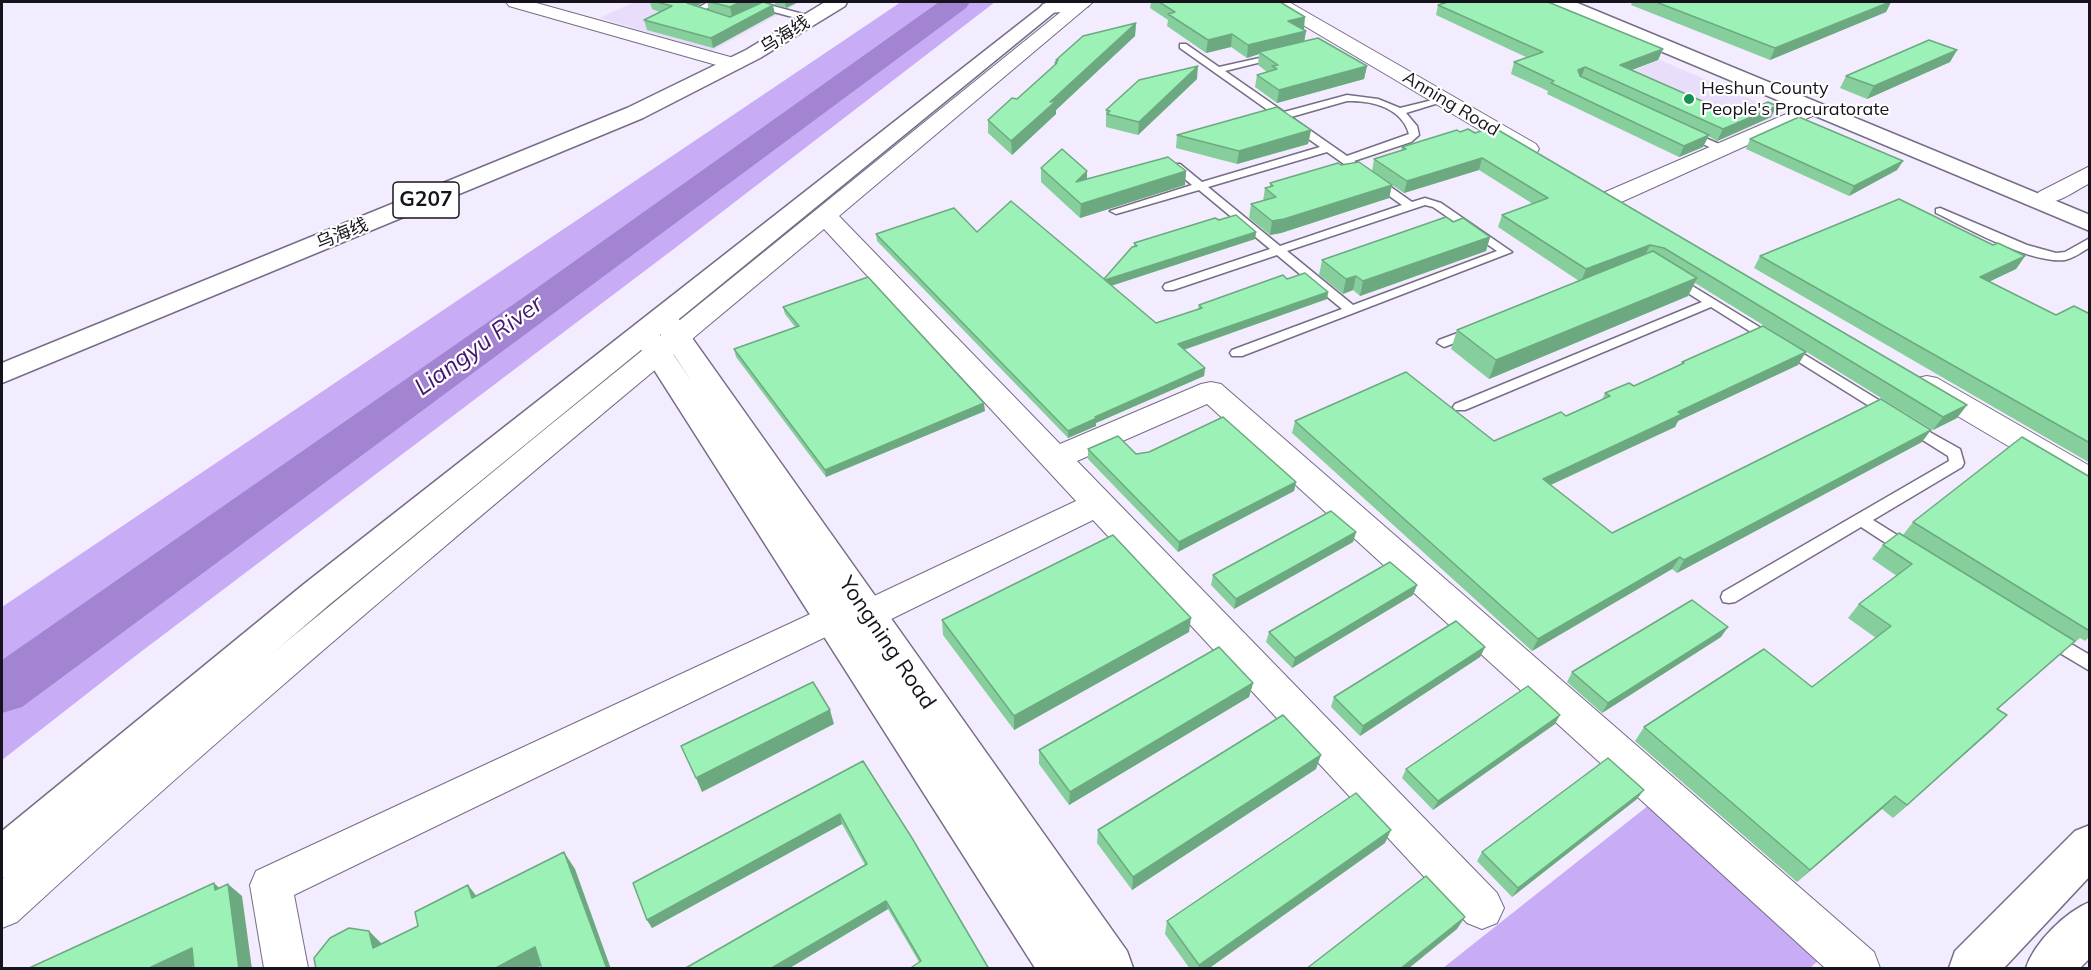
<!DOCTYPE html>
<meta charset="utf-8">
<style>
body{margin:0}
#map{position:relative;width:2091px;height:970px;overflow:hidden;background:#f2ecfe;font-family:Mulish,sans-serif}
canvas{display:block}
.frame{position:absolute;inset:0;border:3px solid #17131d;pointer-events:none}
</style>
<div id="map">
<canvas width="2091" height="970"></canvas>
<div class="frame"></div>
</div>
<script>
const g = document.querySelector('canvas').getContext('2d');
g.lineJoin = 'round';
function paint(path, color) { g.fillStyle = color; g.fill(path, 'evenodd'); }
function trace(path, color, width, dash) { g.strokeStyle = color; g.lineWidth = width; g.lineCap = dash ? 'butt' : 'round'; g.setLineDash(dash || []); g.stroke(path); }
function label(font, color, halo, rows, align = 'center') {
  g.font = font + ' Mulish,"Noto Sans SC",sans-serif'; g.lineWidth = 4.5; g.setLineDash([]); g.textBaseline = 'middle'; g.strokeStyle = halo; g.fillStyle = color; for (const [text, x, y, turn = 0] of rows) {
    g.save(); g.translate(x, y); g.rotate((+turn || 0) * Math.PI / 180); g.textAlign = isNaN(turn) ? turn : align; if (halo) g.strokeText(text, 0, 0); g.fillText(text, 0, 0); g.restore();
  }
}
const built = new Path2D(`
 M634 2H801L712 51 600 18Z
 M1660 60 1783 113 1720 141 1597 85Z`);
const green = new Path2D(`
 M901 2H995L675 248 134 657 2 760V607Z
 M1649 805 1820 959 1810 968H1443Z`);
const river = new Path2D(`
 M939 2H970L966 8 22 707 2 713V660L534 290Z`);
const service = new Path2D(`
 M708 2H718L703 11 711 13V17L691 12Z
 M762 3 814 17 815 19 811 22 759 8V4Z
 M1180 44H1186L1219 67 1282 53V57L1225 71 1284 112 1347 95 1378 99 1400 108 1445 97V101L1406 113 1417 126 1419 135 1411 142 1354 161 1412 202 1425 198 1441 203 1512 252 1242 356H1232L1230 353 1232 350 1342 309 1277 255 1173 290H1165L1163 287 1165 284 1270 249 1199 190 1116 214 1110 211 1192 185 1172 168V164H1180L1202 182 1320 147 1180 48ZM1347 101C1372 100 1402 108 1409 134L1347 156 1291 117ZM1327 152 1402 205 1280 246 1208 187ZM1425 205 1433 207 1497 251 1353 305 1287 251Z
 M1689 131 1726 147 1727 149 1726 151H1718L1685 136V132Z
 M1940 208 2027 245 2056 253 2065 252 2090 238V247C2082 252 2074 258 2065 260 2031 264 1967 228 1936 213V209Z
 M1676 276 1895 410 1897 413 1895 416H1885L1711 307 1465 410H1455L1453 407 1455 404 1702 302 1672 283V277Z
 M1471 328 1477 332 1476 335 1444 347 1437 343 1439 340Z
 M1910 421 1960 449 1964 463 1962 467 1873 520 1913 545 1915 549 1913 553H1901L1861 527 1735 602 1729 603 1723 602 1721 597 1723 592 1949 461 1948 456 1905 429 1903 426Z
 M2049 631 2090 655V671L2043 643 2040 638 2043 633Z`);
const minor = new Path2D(`
 M506 2H533L741 60 744 64 741 68H727L509 6Z
 M1073 2H1093L839 216 1060 444 1201 384 1211 382 1221 384 1874 952 1880 968H1825L1207 404 1077 461 1497 893 1504 908 1497 923 1482 929 1467 923 1093 520 879 625 867 629 855 625 849 615 855 605 1076 501 824 229C552 456 278 682 17 922L2 928V879L91 802 544 430Z
 M1268 2H1289L1536 144 1539 149 1536 154 1528 156 1520 154 1271 6Z
 M1814 102 1821 104 1825 108 1821 112 1619 203 1611 205 1603 203 1599 198 1603 193Z
 M2090 166V183C2074 191 2057 206 2039 202L2035 197 2039 192Z
 M1927 376 1937 378 2090 466V491L2079 488 1917 392 1913 385 1917 378Z
 M832 604 844 608 850 618 844 628 294 895 308 968H264L250 885 256 871Z`);
const tertiary = new Path2D(`
 M1054 2H1090L1088 6C1074 9 1057 15 1043 12L1040 8 1043 4Z
 M663 309 673 311 1127 951 1133 968H1035L630 332 634 326 644 323 654 326 692 382 649 317 653 311Z`);
const secondary = new Path2D(`
 M1047 2H1067L330 604 18 873 2 878V831L304 584Z
 M1551 2H1575L2090 215V231L1553 6Z
 M2090 825V876L2004 968H1949L1955 951 2075 831Z
 M2090 902V958L2080 968H2026C2034 943 2065 912 2090 902Z`);
const trunk = new Path2D(`
 M825 2H847L845 6 760 58 643 118 2 383V363L627 108 746 50Z`);
const wall = new Path2D(`
 M650 2H704L696 6 730 17H732L709 10 707 2H762L732 17 775 14 713 48 647 30 644 20 660 12 652 9Z
 M775 2H798L786 8 775 5Z
 M1151 2H1280L1304 29H1302L1306 31 1304 41 1367 66 1364 79 1277 103 1255 87 1257 75 1267 72 1258 65 1259 54 1247 58 1231 47 1206 53 1167 26 1168 20 1150 8Z
 M1632 2H1891L1886 12 1770 60 1631 5Z
 M1438 5 1663 49 1658 60 1632 70 1736 116 1771 117 1717 141 1708 136 1703 147 1679 157 1547 94 1548 91 1511 74 1514 62 1528 58 1436 15Z
 M1136 23 1135 36 1056 110V114L1012 155 988 133V120L1017 99 1055 65 1056 60Z
 M1957 50 1950 62 1867 99 1840 88 1846 76Z
 M1197 79 1138 135 1106 127V110Z
 M1311 130 1308 144 1237 164 1176 148 1177 135Z
 M1457 130 1967 405 1957 418 1933 430 1695 283 1688 296 1489 379 1451 349 1457 330 1579 281 1498 227 1502 215 1533 204 1479 170 1404 193 1392 185 1389 198 1281 233 1270 235 1249 218 1251 204 1263 201 1265 188 1270 187V183L1341 165 1372 171 1374 159 1401 151 1402 147Z
 M1750 139 1903 161 1897 170 1849 196 1746 149Z
 M1041 168 1087 171V179L1186 171 1185 185 1080 218 1041 182Z
 M1219 220 1256 232 1255 239 1111 286 1156 323 1198 309 1199 305 1287 279 1328 292 1327 299 1184 350 1205 368 1204 376 1096 423V426L1068 438 877 241 876 234 977 232 1104 279 1134 247V243Z
 M1453 222 1490 237 1486 251 1360 296 1353 290 1343 294 1319 275 1322 260Z
 M1993 245 2025 256 2016 269 1989 281 2056 315 2090 314V463L1754 268 1760 256Z
 M783 307 985 411 826 477 736 357 734 349 795 327 785 314Z
 M1682 362 1798 365 1678 421 1675 427 1551 485 1612 533 1922 442 1677 573 1672 569 1532 651 1292 433 1295 421 1494 441 1566 416 1602 400 1605 393 1634 386 1681 365Z
 M1088 449 1136 454 1296 482 1294 491 1178 552 1088 459Z
 M2090 477V636L2085 641 2080 638 2074 643V642L1998 709 1993 729 1893 818 1882 809 1797 882 1635 741 1644 727 1812 687 1876 638 1848 618 1859 604 1897 576 1872 559 1883 545 1903 535 1913 522Z
 M1356 532 1353 542 1234 609 1211 585 1213 575Z
 M1417 585 1413 595 1292 668 1266 642 1269 632Z
 M942 620 1189 632 1014 730 943 635Z
 M1721 637 1602 713 1567 682 1572 672Z
 M1485 647 1480 657 1360 736 1331 707 1334 697Z
 M1253 683 1249 697 1069 805 1039 764V750Z
 M1555 724 1433 810 1402 778 1406 769Z
 M863 761 989 969 919 962 888 909 788 969H684L865 865 842 824 652 928 647 920Z
 M1316 769 1132 890 1097 843 1098 830Z
 M1637 799 1512 897 1477 861 1482 852Z
 M1385 843 1208 969H1190L1165 934 1167 921Z`);
const shadedWall = new Path2D(`
 M687 2H704L690 10 687 3Z
 M740 2H762L732 17 730 7Z
 M785 2H798L786 8Z
 M1890 2H1891L1886 12 1770 60 1775 48Z
 M773 5 775 14 713 48 711 38Z
 M1305 17 1304 29 1287 33 1288 21Z
 M1136 23 1135 36 1056 110V114L1012 155 1011 141 1050 102Z
 M1306 31 1304 43 1259 52V54L1247 58 1248 45Z
 M1232 34 1231 47 1206 53 1208 40Z
 M1663 49 1658 60 1616 76 1620 65Z
 M1957 50 1950 62 1867 99 1874 86Z
 M1198 66 1197 79 1138 135 1139 122Z
 M1367 66 1364 79 1277 103 1279 90Z
 M1585 67 1581 78 1578 70Z
 M1777 106 1771 117 1717 141 1723 129Z
 M1311 130 1308 144 1237 164 1239 151Z
 M1709 135 1703 147 1679 157 1684 146Z
 M1482 158 1479 170 1404 193 1407 181Z
 M1903 161 1897 170 1849 196 1854 186Z
 M1087 171V184L1076 182Z
 M1186 171 1185 185 1080 218 1081 204Z
 M1392 185 1389 198 1281 233 1270 235 1272 221Z
 M1256 232 1255 239 1104 288 1105 280Z
 M1490 237 1486 251 1360 296 1363 281Z
 M1650 245 1644 257 1581 282 1586 269Z
 M2025 256 2016 269 1972 290 1980 277Z
 M1356 276 1353 290 1343 294 1346 279Z
 M1697 278 1688 296 1489 379 1496 360Z
 M1328 292 1327 299 1177 352 1178 344Z
 M1806 352 1798 365 1678 421 1675 427 1537 491 1543 479 1678 412Z
 M1205 368 1204 376 1096 423V426L1068 438V431L1095 417Z
 M984 403 985 411 826 477 825 470Z
 M1967 405 1957 418 1933 430 1943 417Z
 M1931 430 1922 442 1677 573 1684 560Z
 M1296 482 1294 491 1178 552 1179 542Z
 M1356 532 1353 542 1234 609 1236 599Z
 M1680 557 1672 569 1532 651 1538 639Z
 M1417 585 1413 595 1292 668 1295 658Z
 M1191 618 1189 632 1014 730V716Z
 M1728 627 1721 637 1602 713 1608 703Z
 M2075 641 2060 655 1983 722 1997 709Z
 M1485 647 1480 657 1360 736 1363 726Z
 M1253 683 1249 697 1069 805 1070 792Z
 M830 710 834 724 702 792 696 778Z
 M1560 715 1555 724 1433 810 1438 801Z
 M2007 715 1993 729 1893 818 1907 805Z
 M1321 755 1316 769 1132 890 1133 877Z
 M1644 790 1637 799 1512 897 1518 888Z
 M1895 796 1882 809 1797 882 1810 870Z
 M840 814 842 824 652 928 647 920Z
 M1391 830 1385 843 1208 969H1198L1199 965Z
 M564 852 575 869 611 969H607Z
 M214 883 228 896 215 890Z
 M228 884 242 896 252 969H239Z
 M468 885 481 902 472 898Z
 M886 901 888 909 788 969H770Z
 M1465 917 1457 929 1408 969H1400Z
 M369 931 385 947 373 948Z
 M535 947 547 962 535 969H494Z
 M192 948 207 959 188 969H147Z`);
const building = new Path2D(`
 M657 2H687V3L730 17 763 2 773 5 711 38 644 20 672 6Z
 M710 2H740L730 7Z
 M1159 2H1280L1305 17 1288 21 1306 31 1248 45 1232 34 1208 40 1168 14 1175 12Z
 M1448 2H1548L1663 49 1620 65 1736 116 1768 102 1777 106 1723 129 1585 67 1578 70 1580 76 1709 135 1684 146 1551 83 1554 81 1514 62 1543 52 1438 5Z
 M1656 2H1890L1775 48Z
 M1136 23 1050 102 1056 101 1011 141 988 120 1012 98 1017 99 1057 63H1055L1058 60H1056L1083 36Z
 M1318 38 1367 66 1279 90 1257 75 1277 69 1272 66 1278 65 1259 52Z
 M1929 40 1957 50 1874 86 1846 76Z
 M1198 66 1139 122 1107 114 1110 111 1106 110 1139 80Z
 M1277 107 1311 130 1239 151 1177 135Z
 M1799 117 1903 161 1854 186 1750 139Z
 M1493 127 1967 405 1943 417 1664 248 1650 245 1586 269 1502 215 1548 198 1482 158 1407 181 1374 159 1406 149 1402 147 1457 130 1460 132 1468 129 1475 133Z
 M1062 149 1087 171 1076 182 1168 157 1186 171 1081 204 1041 168Z
 M1359 162 1392 185 1284 219 1272 221 1251 204 1276 197 1265 188 1273 186 1270 183 1338 163 1341 165Z
 M1899 199 1993 245 1998 243 2025 256 1980 277 2056 315 2074 306 2090 314V443L1760 256Z
 M1011 201 1104 279 1132 247 1137 246 1134 243 1215 218 1219 220 1236 215 1256 232 1105 280 1156 323 1202 308 1199 305 1283 275 1287 279 1305 273 1328 292 1178 344 1205 368 1095 417 1097 418 1068 431 876 234 954 208 977 232Z
 M1446 217 1453 222 1463 218 1490 237 1363 281 1356 276 1346 279 1322 260Z
 M1653 251 1697 278 1496 360 1457 330Z
 M868 277 984 403 825 470 734 349 799 326 783 307Z
 M1763 326 1806 352 1678 412 1682 414 1543 479 1612 533 1881 399 1931 430 1684 560 1680 557 1538 639 1295 421 1406 372 1494 441 1561 412 1566 416 1610 396 1605 393 1629 383 1634 386 1684 363 1682 362Z
 M1223 417 1296 482 1179 542 1088 449 1118 436 1136 454 1149 452Z
 M2022 437 2090 477V629L2088 630 1913 522Z
 M1331 511 1356 532 1236 599 1213 575Z
 M1899 533 2075 641 1997 709 2007 715 1907 805 1895 796 1810 870 1644 727 1764 649 1812 687 1891 626 1859 604 1912 564 1883 545Z
 M1113 535 1191 618 1014 716 942 620Z
 M1390 562 1417 585 1295 658 1269 632Z
 M1692 600 1728 627 1608 703 1572 672Z
 M1456 621 1485 647 1363 726 1334 697Z
 M1219 647 1253 683 1070 792 1039 750Z
 M813 682 830 710 696 778 681 746Z
 M1528 686 1560 715 1438 801 1406 769Z
 M1283 715 1321 755 1133 877 1098 830Z
 M1608 758 1644 790 1518 888 1482 852Z
 M863 761 912 838 989 969H909L921 961 886 901 770 969H684L867 864 840 814 647 920 633 883Z
 M1356 793 1391 830 1199 965 1167 921Z
 M564 852 607 969H542L535 947 494 969H316L314 958 330 938 349 928 369 931 373 948 418 926 415 912 468 885 472 898Z
 M1426 876 1465 917 1400 969H1306Z
 M214 883 215 890 228 884 239 969H194L192 948 147 969H27Z`);
const markers = [
 [1689,99,6,"#129452"]
];
const farStreetnames = [
 ["乌海线",785,35,-32],
 ["Anning Road",1451,104,31],
 ["乌海线",342,234,-22]
];
const farPoinames = [
 ["Heshun County",1701,89],
 ["People's Procuratorate",1701,110]
];
const shields = [
 [426,200,66]
];
const shieldNames = [
 ["G207",426,200]
];
const streetNames = [
 ["Yongning Road",887,643,56]
];
const waterNames = [
 ["Liangyu River",479,346,-36]
];
paint(built, '#e8ddfa');
paint(green, '#c8acf5');
paint(river, '#a384d2');
trace(service, '#766d86', 3);
trace(minor, '#766d86', 2);
trace(tertiary, '#766d86', 3);
trace(secondary, '#766d86', 3);
trace(trunk, '#766d86', 3);
paint(service, '#fff');
paint(minor, '#fff');
paint(tertiary, '#fff');
paint(secondary, '#fff');
paint(trunk, '#fff');
paint(wall, '#86cf9d');
paint(shadedWall, '#6da980');
paint(building, '#9cf1b7');
trace(building, '#6da980', 1.5);
for (const [x, y, r, color] of markers) { const dot = new Path2D(); dot.arc(x, y, r, 0, 2 * Math.PI); g.fillStyle = color; g.fill(dot); trace(dot, '#fff', 2); }
label('18px', '#17131d', '#fff', farStreetnames);
label('18px', '#17131d', '#fff', farPoinames, 'left');
for (const [x, y, w] of shields) { const box = new Path2D(); box.roundRect(x - w / 2, y - 18, w, 36, 4.5); g.fillStyle = '#fff'; g.fill(box); trace(box, '#17131d', 1.5); }
label('bold 21px', '#17131d', null, shieldNames);
label('22px', '#17131d', '#fff', streetNames);
label('italic 24px', '#431470', '#fff', waterNames);
</script>
